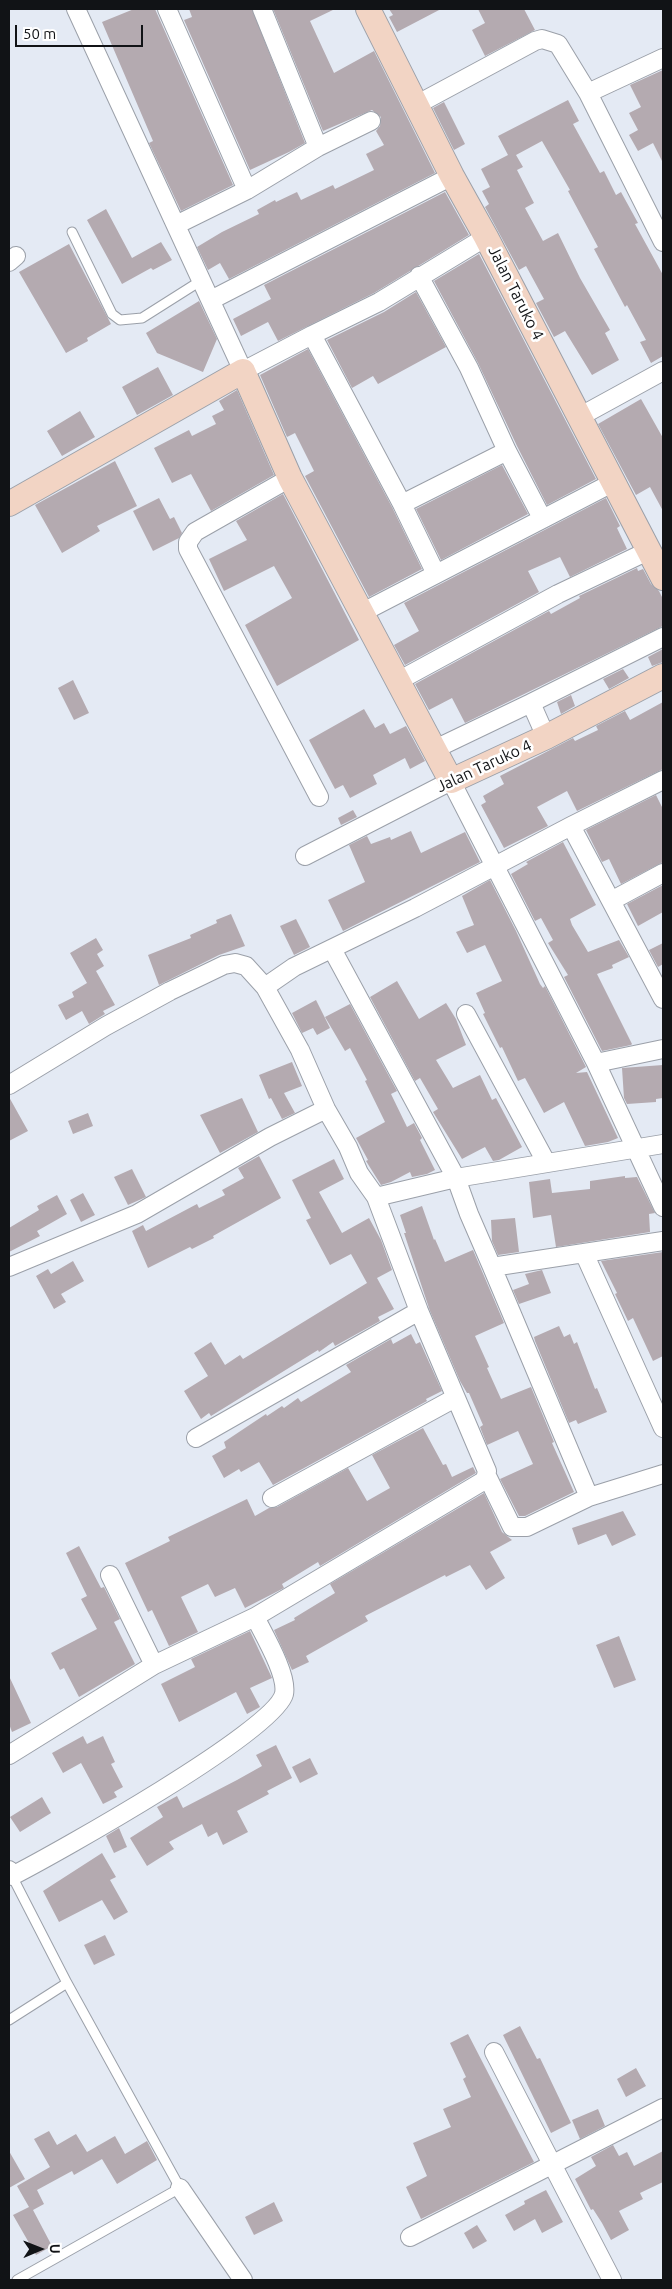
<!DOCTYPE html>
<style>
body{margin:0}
#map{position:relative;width:672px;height:2289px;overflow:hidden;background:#e4eaf4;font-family:Ubuntu,sans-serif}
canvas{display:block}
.frame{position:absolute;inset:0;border:10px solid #111316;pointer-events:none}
.north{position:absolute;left:15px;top:2224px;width:50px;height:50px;-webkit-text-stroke:4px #fff;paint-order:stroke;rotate:89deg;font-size:14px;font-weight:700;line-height:20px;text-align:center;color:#111316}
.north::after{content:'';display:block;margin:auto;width:18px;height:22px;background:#111316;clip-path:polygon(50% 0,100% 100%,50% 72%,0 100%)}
.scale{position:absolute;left:15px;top:25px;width:128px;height:22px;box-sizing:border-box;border:2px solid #111316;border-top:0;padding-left:6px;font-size:15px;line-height:18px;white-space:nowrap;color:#111316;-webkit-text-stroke:4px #fff;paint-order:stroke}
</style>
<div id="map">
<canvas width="672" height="2289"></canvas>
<div class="frame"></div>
<div class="north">U</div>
<div class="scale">50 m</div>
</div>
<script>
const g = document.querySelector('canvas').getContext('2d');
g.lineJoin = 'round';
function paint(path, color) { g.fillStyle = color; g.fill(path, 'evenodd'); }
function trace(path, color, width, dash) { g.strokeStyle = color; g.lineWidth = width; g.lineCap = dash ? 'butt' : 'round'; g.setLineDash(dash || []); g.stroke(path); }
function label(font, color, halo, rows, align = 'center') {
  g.font = font + ' Ubuntu,sans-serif'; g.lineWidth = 5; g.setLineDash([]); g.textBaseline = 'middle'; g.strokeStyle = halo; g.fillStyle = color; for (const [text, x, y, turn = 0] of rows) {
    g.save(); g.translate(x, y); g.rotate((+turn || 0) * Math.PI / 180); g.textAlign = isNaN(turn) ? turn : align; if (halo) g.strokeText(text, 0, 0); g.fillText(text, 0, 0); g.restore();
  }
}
const building = new Path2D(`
 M134 9H155L233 185 181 211 149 143 153 141 102 22Z
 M189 9H252L305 143 289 152 250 170 184 20 192 17Z
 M273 9H335L310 21 334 73 374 51 435 173 229 279 220 263 208 270 197 247 222 232 259 214 257 210 275 200 276 202 297 192 301 200 333 185 335 189 374 170 366 154 384 145 376 131 380 126 381 117 372 110 323 131Z
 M389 9H441L397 32 389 17 393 15Z
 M478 9H524L535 30 485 56 472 30 485 23Z
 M663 70V163L653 143 638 151 629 135 638 130 629 113 641 107 630 85Z
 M568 100 579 121 573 124 600 173 604 171 616 195 621 192 638 223 635 224 663 275V356L651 363 640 342 646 340 627 305 625 307 594 249 598 247 568 191 570 190 542 141 516 155 523 167 517 170 534 203 525 208 543 241 558 233 580 278 610 330 605 333 619 360 592 375 565 331 554 337 536 303 544 299 526 266 519 270 485 207 489 204 482 191 490 187 481 169 508 155 498 136Z
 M444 102 465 144 454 150 433 108Z
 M445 192 469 235 374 293 278 341 268 322 241 336 233 319 271 299 264 285Z
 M106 209 132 258 161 242 172 260 153 270 151 268 122 284 87 220Z
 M69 244 111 324 87 338 88 341 66 353 19 272Z
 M479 254 596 479 547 505 517 446 478 363 434 281Z
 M416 292 446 347 378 384 373 376 352 388 327 340 384 312Z
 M199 301 217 339 203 372 157 353 146 333Z
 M308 349 393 509 422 569 369 597 305 476 314 471 295 433 287 437 260 375Z
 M158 367 173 395 137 415 122 387Z
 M237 390 274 475 211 511 191 474 172 483 154 448 189 430 192 436 216 424 212 416 224 410 219 401Z
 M641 399 663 438V511L650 487 636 495 598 424Z
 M80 411 95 437 62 456 47 431Z
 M115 461 137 506 97 526 100 531 62 553 35 505Z
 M502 465 528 514 441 560 416 509Z
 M283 494 359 640 277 686 245 625 292 598 274 566 224 591 209 559 247 540 236 521Z
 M159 498 170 519 174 517 182 533 179 538 153 551 133 511Z
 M606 498 620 526 617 528 627 549 570 577 560 557 528 571 539 592 405 665 394 645 419 631 404 603Z
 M637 568 638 571 643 569 651 584 659 591 663 599V626L465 723 452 698 429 710 415 684 549 611 551 614 580 598 579 596Z
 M663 649V662L652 666 648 657Z
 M623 669 629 678 609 689 603 679Z
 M73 680 89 713 74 720 58 688Z
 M571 695 575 706 561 714 557 702Z
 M663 702V769L577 811 567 791 537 807 548 826 504 848 481 805 486 802 483 796 504 784 500 776 573 738 575 741 598 730 596 726 625 711 630 720Z
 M364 709 375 728 384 723 390 734 406 726 425 761 410 769 405 758 373 775 377 784 350 798 343 785 335 789 309 740Z
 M656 795 663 809V862L621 884 609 859 602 862 586 830Z
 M353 810 357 817 341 825 338 818Z
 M411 831 421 853 465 832 480 862 343 931 328 900 365 882 349 845 367 836 371 844 390 837 391 840Z
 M563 842 596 905 570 919 572 925 588 952 619 940 629 957 612 965 613 968 597 974 632 1044 631 1045 602 1051 564 977 568 975 548 943 553 940 541 918 535 921 511 874 528 864 526 862Z
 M490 880 516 931 540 984 543 988 545 986 586 1067 576 1073 587 1072 618 1138 608 1142 585 1146 564 1102 544 1113 525 1078 518 1081 502 1047 500 1048 483 1014 485 1013 476 993 502 981 485 945 467 953 456 932 474 925 462 896Z
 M663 885V912L638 926 627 904Z
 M231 914 245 946 219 955 159 985 148 955 191 938 190 935 217 923 216 920Z
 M296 919 310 947 294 955 280 926Z
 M96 938 103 950 97 954 104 966 96 971 115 1005 103 1011 105 1014 89 1024 82 1011 66 1020 58 1005 74 997 72 992 87 983 70 953Z
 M663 943V964L658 967 649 950Z
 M397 981 419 1019 446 1003 456 1019 466 1045 436 1060 453 1088 480 1075 492 1100 496 1098 522 1147 499 1160 493 1161 485 1147 462 1159 433 1112 438 1109 420 1078 415 1081 370 997Z
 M316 1000 330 1028 317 1035 313 1028 302 1033 292 1013Z
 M350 1004 397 1091 391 1094 407 1127 414 1123 422 1138 420 1140 435 1170 427 1174 412 1177 410 1172 391 1182 381 1185 366 1161 368 1160 356 1138 385 1122 365 1081 367 1080 350 1048 345 1051 325 1017Z
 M292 1062 302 1086 284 1093 295 1113 282 1119 271 1098 269 1099 259 1075Z
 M663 1065V1098L656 1099V1102L627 1104 624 1098 622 1068Z
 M9 1097 28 1131 9 1141Z
 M242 1098 258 1132 220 1153 200 1115Z
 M88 1113 93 1126 73 1134 68 1121Z
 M259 1156 281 1198 213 1236 214 1238 192 1249 190 1247 148 1268 132 1231 143 1225 146 1231 197 1204 199 1208 225 1195 222 1190 244 1178 238 1168Z
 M334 1159 344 1179 319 1192 342 1233 369 1218 381 1240 392 1270 377 1278 394 1309 378 1317 380 1321 335 1346 333 1342 319 1352 318 1350 211 1416 209 1413 201 1419 184 1391 208 1376 194 1353 211 1342 225 1365 240 1355 243 1359 367 1283 351 1254 330 1265 306 1220 311 1218 292 1180Z
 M132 1169 146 1197 128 1205 114 1177Z
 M625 1176V1178L637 1177 655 1213 649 1214 650 1232 556 1247 551 1215 533 1218 529 1182 550 1179 552 1193 590 1189V1181Z
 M83 1193 95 1215 81 1222 70 1200Z
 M57 1195 67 1214 37 1231 40 1236 9 1252V1228L39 1210 37 1206Z
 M422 1206 434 1240 435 1239 445 1262 473 1250 504 1323 475 1336 489 1367 487 1368 501 1399 531 1387 554 1442 552 1443 574 1492 525 1516H519L500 1479 533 1464 518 1431 487 1445 480 1427 483 1425 469 1393H467L460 1381 430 1311 404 1233H406L400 1215Z
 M515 1218 519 1252 498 1255 492 1241 491 1220Z
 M663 1252V1356L653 1361 633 1318 628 1321 615 1294 617 1293 601 1261Z
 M73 1261 84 1281 61 1294 66 1302 54 1309 36 1276 48 1269 51 1274Z
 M542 1270 551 1293 519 1304 513 1290 529 1284 525 1274Z
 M559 1326 564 1337 570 1334 574 1344 577 1342 595 1389 597 1388 607 1412 578 1424 576 1420 569 1423 535 1341 534 1337Z
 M411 1334 416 1344 420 1342 442 1391 426 1399 427 1401 273 1485 259 1462 241 1472 239 1469 224 1478 212 1456 226 1448 224 1442 266 1414 267 1416 282 1406 284 1408 298 1398 301 1402 351 1372 346 1365 391 1339 393 1344Z
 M423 1428 443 1465 446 1464 452 1477 473 1467 476 1473 320 1566 318 1562 282 1584 284 1588 245 1608 235 1588 215 1597 208 1584 181 1597 198 1632 169 1646 152 1610 148 1612 125 1563 170 1541 168 1537 247 1499 255 1516 269 1508 277 1507 348 1468 367 1501 390 1488 372 1455Z
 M484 1493 502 1532 512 1540 490 1552 505 1578 486 1590 470 1565 446 1577 445 1575 365 1616 368 1621 306 1656 309 1662 292 1670 274 1630 295 1620 294 1618 335 1593 330 1584Z
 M623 1511 636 1535 612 1546 606 1534 578 1545 572 1528Z
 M79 1546 101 1588 104 1587 120 1619 114 1622 135 1664 79 1697 64 1668 60 1670 51 1653 97 1629 81 1599 87 1596 66 1553Z
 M250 1631 272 1678 250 1688 260 1707 247 1714 236 1692 179 1722 161 1684 195 1667 191 1659Z
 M619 1636 636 1680 614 1688 596 1645Z
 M9 1676 31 1723 12 1732 9 1724Z
 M83 1736 87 1744 103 1736 115 1762 111 1764 123 1787 114 1792 117 1797 103 1804 81 1763 63 1773 52 1753Z
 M276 1745 292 1778 267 1791 269 1794 237 1811 248 1832 223 1845 217 1832 208 1837 202 1824 169 1842 174 1849 147 1866 130 1838 163 1817 157 1807 177 1796 183 1808 237 1780 262 1766 256 1755Z
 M310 1758 318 1774 300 1783 292 1767Z
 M42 1797 51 1813 20 1832 10 1817Z
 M119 1828 127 1847 114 1853 106 1836Z
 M102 1853 116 1877 110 1880 128 1912 114 1920 102 1900 59 1922 43 1891Z
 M105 1935 115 1955 94 1965 84 1945Z
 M520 2026 537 2059 540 2058 571 2123 551 2133 503 2035Z
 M468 2034 534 2162 421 2219 406 2187 427 2176 413 2143 451 2127 443 2109 471 2097 463 2079 466 2077 450 2043Z
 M636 2068 646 2086 626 2097 617 2079Z
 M598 2109 605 2126 580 2139 572 2120Z
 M49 2131 57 2145 76 2134 87 2152 115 2136 125 2154 147 2141 157 2160 117 2184 102 2159 74 2175 72 2171 37 2190 44 2204 33 2210 52 2246 36 2255 13 2215 29 2207 17 2186 50 2167 34 2139Z
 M613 2145 619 2156 627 2152 634 2166 663 2151V2182L640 2193 643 2199 619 2211 629 2230 611 2240 602 2223 593 2209 591 2210 575 2179 596 2166 591 2157Z
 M9 2151 25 2179 9 2188Z
 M546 2190 563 2222 542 2233 535 2219 514 2231 505 2215 525 2204 524 2201Z
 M274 2202 283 2221 254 2235 245 2217Z
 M477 2225 487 2241 473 2249 464 2233Z`);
const lane = new Path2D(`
 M72 232 112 314 120 320 142 318 202 280
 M12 1876 67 1983 180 2188 17 2280
 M9 2020 67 1983`);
const street = new Path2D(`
 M76 9 243 371 312 335
 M167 9 247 190
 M262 9 318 147
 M588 93 663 58
 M416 105 535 41 542 39 558 44 588 93 663 242
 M176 225 247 190 318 147 371 121
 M9 262 16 256
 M419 276 469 368 507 451 542 518
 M211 300 452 176
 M579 417 663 371
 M290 478 195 532 188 542V549L319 797
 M402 504 507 451
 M436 574 402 504 312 335 379 302 486 237
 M363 612 614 482
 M398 681 558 594 650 550
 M531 703 663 637
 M435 749 531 703 546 737
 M571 826 611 901 663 873
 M305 856 451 781 596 1063 663 1207
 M611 901 663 999
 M332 949 456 1178 469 1214 492 1267
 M265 987 294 967 415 908 571 826 663 780
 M466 1014 546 1162
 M596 1063 663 1049
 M9 1085 106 1026 170 991 224 965 235 963 246 966 265 987 300 1050 326 1109 348 1147 359 1173 376 1197
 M584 1253 663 1428
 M9 1267 137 1214 270 1137 326 1109
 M196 1438 419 1311
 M487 1476 512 1527H527L589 1497 663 1474
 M589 1497 492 1267 663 1241
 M272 1498 455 1398
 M110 1575 154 1665
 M9 1755 154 1665 255 1617 485 1480 487 1471 419 1311 376 1197 456 1178 663 1144
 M9 1870 12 1876C55 1854 275 1731 284 1694 288 1675 264 1635 255 1617
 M494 2052 612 2280
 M180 2188 243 2280
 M410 2237 663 2108`);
const secondary = new Path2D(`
 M368 9 452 176 486 237 663 578
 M9 504 243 371 290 478 451 781 546 737 663 676`);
const streetNames = [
 ["Jalan Taruko 4",516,293,63],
 ["Jalan Taruko 4",484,766,-25]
];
paint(building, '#b4aab0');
trace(lane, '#9ba0a9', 11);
trace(street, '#9ba0a9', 20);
trace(secondary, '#9ba0a9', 26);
trace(lane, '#fff', 9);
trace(street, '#fff', 18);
trace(secondary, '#f2d4c4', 24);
label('16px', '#111316', '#fff', streetNames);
</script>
